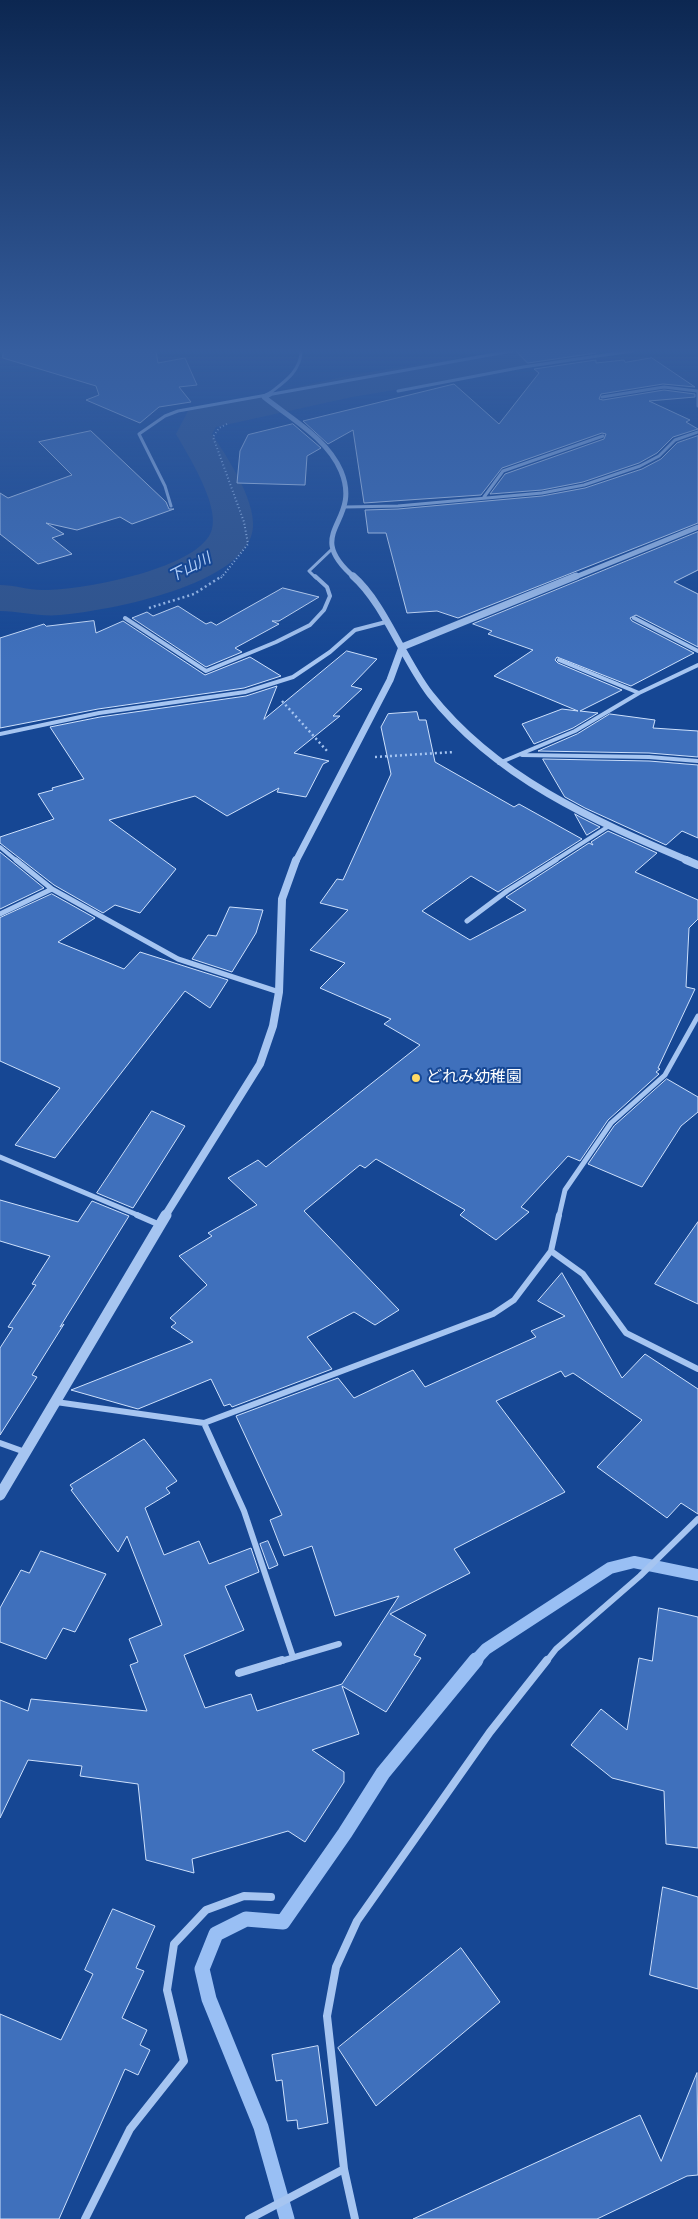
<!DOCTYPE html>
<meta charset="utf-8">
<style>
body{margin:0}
canvas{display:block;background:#164794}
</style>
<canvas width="698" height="2219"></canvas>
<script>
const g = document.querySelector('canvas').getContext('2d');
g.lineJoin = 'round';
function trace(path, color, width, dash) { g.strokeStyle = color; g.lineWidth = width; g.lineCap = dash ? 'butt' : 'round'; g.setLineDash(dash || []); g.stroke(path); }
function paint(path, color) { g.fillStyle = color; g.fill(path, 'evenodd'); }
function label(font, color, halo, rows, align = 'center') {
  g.font = font + ' "Fira Sans Condensed","Noto Sans JP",sans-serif'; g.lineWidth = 4; g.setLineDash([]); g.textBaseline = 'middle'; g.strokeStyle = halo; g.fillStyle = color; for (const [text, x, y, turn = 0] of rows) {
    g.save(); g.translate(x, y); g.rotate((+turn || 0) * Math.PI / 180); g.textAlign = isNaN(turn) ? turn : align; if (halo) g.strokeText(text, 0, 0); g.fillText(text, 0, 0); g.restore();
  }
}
const streamFar1 = new Path2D(`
 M474 1662 486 1649 610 1568 634 1562 698 1575`);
const stream = new Path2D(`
 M287 2219 261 2127 209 1999 202 1969 216 1934 246 1919 283 1922 345 1833 383 1773 476 1660`);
const river = new Path2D(`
 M507 351H585L580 358 568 361 352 397 216 427 212 434C227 457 255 499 253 527 249 585 107 611 60 615 39 617 20 611 0 611V585C14 585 28 590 42 590 78 591 202 569 212 529 219 504 188 455 176 434L188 411 352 375Z`);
const building = new Path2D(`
 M4 351H156L158 363 185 358 197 385 179 387 191 402 159 407 140 423 86 400 99 395 96 386 3 358Z
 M516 351H595L596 353 528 363Z
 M652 358 695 387 663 384 601 394 599 399 603 400 664 390 695 394V397L649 401 690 420 686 422 698 429 673 437 657 453 639 463 583 482 542 490 490 494 505 474 604 439 606 434 602 433 502 468 481 495 364 503 353 430 328 444 303 421 454 384 499 424 539 373 534 369 596 360V363L624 360 625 362Z
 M293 424 321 448 307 456 305 485 237 483 240 451 248 435Z
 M91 431 166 502 169 509H174L132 524 120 517 77 530 46 523 64 534 52 538 72 554 38 564 0 534V493L8 498 72 475 39 442Z
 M698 436V523L458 618 437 611 407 613 386 533H368L365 510 398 509 542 496 585 488 642 469 661 459 677 443Z
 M698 532V570L674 582 698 594V647L636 615 630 618 632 621 694 653 631 686 557 657 555 660 558 663 622 690 580 711 598 713 573 728 534 744 522 724 562 709 578 711 494 676 533 650 488 634 492 631 473 624Z
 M283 588 319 597 279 621H272L279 624 235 648 242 652 206 667 132 618 147 612 153 616 178 606 206 624 211 622 216 625Z
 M94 621 96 633 123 621 205 675 250 657 281 676 244 688 98 709 0 728V638L44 624 46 626Z
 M347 651 377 659 351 686 362 689 333 716H340L294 753 329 761 323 764 306 797 277 792 279 788 227 816 195 796 109 820 176 869 140 913 115 905 103 913 54 885 0 843V837L54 819 38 794 53 790 52 788 84 779 50 727 100 717 246 696 277 686 264 719Z
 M417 712 419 720H426L435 762 514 807 519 804 582 839 498 892 471 876 422 911 470 940 526 910 506 897 589 843 593 845 591 842 608 831 657 853 635 872 698 900V919L689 928 686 987 695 989 658 1068 660 1069 656 1072 659 1074 608 1120 580 1161 568 1156 521 1207 529 1212 496 1240 460 1215 465 1210 376 1159 365 1168 360 1165 304 1211 399 1310 375 1325 354 1312 307 1337 332 1369 232 1407 230 1404 224 1406 211 1379 138 1409 71 1390 193 1342 171 1327 176 1323 170 1318 207 1285 179 1256 212 1236 208 1233 257 1205 228 1178 258 1160 266 1167 420 1045 384 1024 391 1019 320 988 345 963 310 950 348 910 320 903 337 879 343 880 391 774 381 727 388 714Z
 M610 714 655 720 653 728 698 731V757L649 753 538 751 577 734Z
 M543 759 649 761 698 765V838L682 831 666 845 585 808 565 797Z
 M575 814 580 817 600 827 587 835Z
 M0 852 44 888 0 909Z
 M52 894 95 918 58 942 124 969 140 952 228 980 210 1008 185 991 55 1158 15 1145 60 1088 0 1061V918Z
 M230 907 263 910 256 933 232 972 192 959 208 935 216 936Z
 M667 1079 698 1097V1112L681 1126 642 1187 588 1164 614 1126Z
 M152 1111 185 1126 133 1208 97 1193Z
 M0 1200 78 1222 92 1201 129 1216 60 1327 64 1324 32 1375 37 1377 0 1435V1348L13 1328 8 1327 36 1285 32 1284 50 1256 0 1241Z
 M698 1222V1304L655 1284Z
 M562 1273 622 1378 645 1354 698 1389V1514L681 1503 667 1518 597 1467 642 1420 573 1373 565 1377 561 1371 496 1401 565 1492 454 1549 470 1573 390 1614 426 1635 414 1655 421 1658 386 1712 342 1686 359 1734 312 1750 344 1772V1782L305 1842 288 1831 192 1859 194 1873 146 1860 138 1784 80 1776 82 1766 28 1760 0 1818V1700L28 1711 31 1699 147 1711 130 1665 138 1662 129 1639 162 1625 127 1536 118 1552 71 1490 73 1489 70 1485 144 1439 177 1481 166 1488 170 1493 145 1508 164 1555 199 1541 209 1564 251 1548 259 1572 225 1586 244 1630 184 1655 205 1708 251 1694 257 1711 342 1684 399 1596 335 1616 312 1546 284 1556 270 1520 282 1515 236 1416 338 1378 354 1398 413 1370 425 1387 536 1337 531 1331 565 1316 538 1301Z
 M268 1541 278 1565 269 1569 260 1544Z
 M41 1551 106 1574 75 1632 63 1628 46 1659 0 1642V1608L21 1570 29 1573Z
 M659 1608 698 1617V1848L666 1844 664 1791 612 1778 571 1745 601 1709 627 1730 639 1658 652 1661Z
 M663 1887 698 1897V1989L650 1975Z
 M113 1909 155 1926 136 1968 144 1971 122 2018 147 2030 140 2045 150 2050 138 2075 125 2069 59 2219H0V2014L61 2040 93 1974 85 1970Z
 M461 1948 500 2002 376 2106 338 2048Z
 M318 2046 328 2123 298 2129 297 2120 287 2121 282 2080 276 2081 272 2055Z
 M697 2073 698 2175 687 2176 597 2219H413L640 2115 661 2161Z`);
const pathFar1 = new Path2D(`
 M221 578 248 544 244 522 213 437 219 428 227 424`);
const path = new Path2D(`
 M149 608 194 594 222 576
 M282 701 328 752
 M375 757 454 752`);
const minorFar4 = new Path2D(`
 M398 391 523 367 632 351
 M698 391V406
 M270 393C284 382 301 371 301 351
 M602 397 664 387 697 391
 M484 497 503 471 603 436
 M171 506 165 486 139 434 165 416 178 411 512 351
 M345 507 398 506 542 493 584 485 640 466 659 456 675 440 698 432
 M316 578 309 571 331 550`);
const minorFar3 = new Path2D(`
 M125 618 206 671 276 642 310 625 324 610 330 596 327 587 315 576
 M634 618 698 651
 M559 660 639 693
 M0 734 99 713 245 692 293 677 330 652 355 630 386 622
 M522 755 649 757 698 761
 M499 763 575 731 639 693 698 665
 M0 847 17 861
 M554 861 609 826`);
const minorFar2 = new Path2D(`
 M16 860 52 889 178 959 279 992
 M0 914 52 889
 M467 921 507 891 556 860
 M0 1157 140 1216
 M559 1216 565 1190 611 1123 665 1075 698 1016`);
const minorFar1 = new Path2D(`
 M137 1215 160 1225
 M551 1251 559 1215
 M56 1402 204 1423 493 1314 514 1300 551 1251 583 1274 626 1333 698 1369
 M204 1423 244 1511 293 1657
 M0 1443 25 1452
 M278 1662 339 1644
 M546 1662 556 1649 640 1576 698 1519`);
const minor = new Path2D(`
 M239 1673 282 1660
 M85 2219 130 2129 184 2061 167 1990 174 1944 206 1910 244 1896 271 1897
 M249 2219 344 2169
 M355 2219 344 2169 327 2016 336 1967 357 1921 490 1732 547 1660`);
const tertiaryFar3 = new Path2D(`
 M270 394 264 397C290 418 327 438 341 471 363 524 300 531 355 578
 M573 578 698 527`);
const tertiaryFar2 = new Path2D(`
 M353 576C384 603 403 659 430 694 496 778 593 820 689 861
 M296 861 390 680 402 647 576 576`);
const tertiaryFar1 = new Path2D(`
 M686 860 698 865
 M165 1216 260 1064 273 1026 279 992 282 899 296 860`);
const tertiary = new Path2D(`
 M0 1495 166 1215`);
const markers = [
 [416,1078,5,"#ffda66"]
];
const farWaternames = [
 ["下山川",190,568,-27]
];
const poiNames = [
 ["どれみ幼稚園",426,1078]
];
trace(streamFar1, '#99bff4', 12);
trace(stream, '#99bff4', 15);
paint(river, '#2f538c');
paint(building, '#3f70bc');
trace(building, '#cde0fc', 1);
trace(pathFar1, '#a6c5f1', 2, [1, 2.5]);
trace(path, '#a6c5f1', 2.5, [2, 3]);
trace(minorFar4, '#a6c5f1', 3);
trace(minorFar3, '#a6c5f1', 4);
trace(minorFar2, '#a6c5f1', 5);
trace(minorFar1, '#a6c5f1', 6);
trace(minor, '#a6c5f1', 8);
trace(tertiaryFar3, '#a6c5f1', 5);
trace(tertiaryFar2, '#a6c5f1', 7);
trace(tertiaryFar1, '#a6c5f1', 8);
trace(tertiary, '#a6c5f1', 11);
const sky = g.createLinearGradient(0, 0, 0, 661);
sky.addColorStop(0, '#0c2751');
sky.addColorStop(0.53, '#365e9f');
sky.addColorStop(1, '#365e9f00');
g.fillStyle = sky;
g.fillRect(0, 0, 698, 661);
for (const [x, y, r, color] of markers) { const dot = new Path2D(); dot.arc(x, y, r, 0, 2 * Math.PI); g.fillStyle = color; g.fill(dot); trace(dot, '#164794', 2); }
label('italic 15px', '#b3cff8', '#164794', farWaternames);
label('16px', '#fff', '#164794', poiNames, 'left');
</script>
